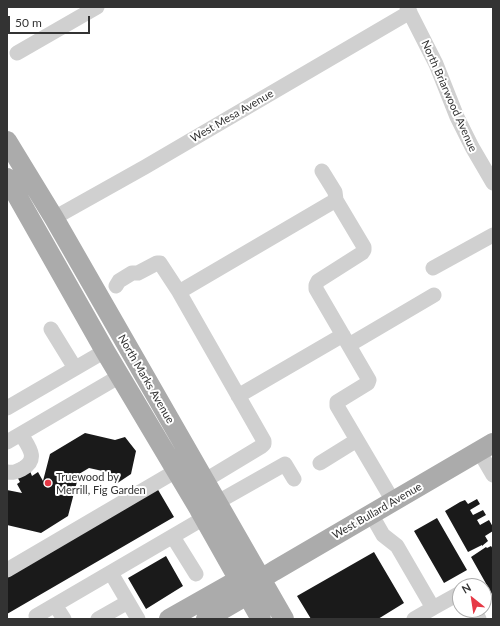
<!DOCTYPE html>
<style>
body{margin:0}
#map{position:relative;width:500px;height:626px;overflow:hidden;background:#fff;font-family:Lato,sans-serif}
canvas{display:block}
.frame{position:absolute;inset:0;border:8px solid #333;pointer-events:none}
.north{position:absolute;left:452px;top:578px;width:40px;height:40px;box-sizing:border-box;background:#fff;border:1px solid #adadad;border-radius:50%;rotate:330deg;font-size:11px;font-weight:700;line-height:16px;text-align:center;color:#333}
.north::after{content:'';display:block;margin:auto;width:14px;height:18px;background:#e63946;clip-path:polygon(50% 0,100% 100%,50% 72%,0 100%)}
.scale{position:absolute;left:8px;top:16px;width:82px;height:18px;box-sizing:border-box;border:2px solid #333;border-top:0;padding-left:5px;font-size:12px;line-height:14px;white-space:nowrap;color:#333;-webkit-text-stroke:3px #fff;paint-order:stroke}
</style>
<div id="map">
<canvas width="500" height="626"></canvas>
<div class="frame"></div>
<div class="north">N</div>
<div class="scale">50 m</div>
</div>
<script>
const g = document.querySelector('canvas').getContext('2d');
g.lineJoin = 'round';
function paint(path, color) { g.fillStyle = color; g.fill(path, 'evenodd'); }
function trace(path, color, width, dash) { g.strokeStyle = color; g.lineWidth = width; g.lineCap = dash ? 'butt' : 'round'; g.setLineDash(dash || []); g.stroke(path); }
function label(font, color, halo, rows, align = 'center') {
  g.font = font + ' Lato,sans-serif'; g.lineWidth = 4; g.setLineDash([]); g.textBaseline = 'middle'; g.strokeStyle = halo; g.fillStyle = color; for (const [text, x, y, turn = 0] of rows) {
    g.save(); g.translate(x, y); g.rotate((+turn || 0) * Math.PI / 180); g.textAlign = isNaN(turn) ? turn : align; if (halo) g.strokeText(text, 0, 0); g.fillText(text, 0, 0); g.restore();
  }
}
const building = new Path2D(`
 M85 433 115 440 125 437 136 451 131 474 116 484 107 472 89 468 79 474 68 516 41 533 7 525V490L22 493 17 484 20 482 12 467 25 459 32 476 38 472 43 481 50 454Z
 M157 488 174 517 7 614V575Z
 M477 499 480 504 470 510 473 515 483 510 486 515 477 520 480 525 489 520 493 527V531L485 536 488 541 482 546V545L468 552 445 511 460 502 465 500 468 504Z
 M437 518 467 570 444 583 414 531Z
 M491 546 493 549V596L471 557 486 547 487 548Z
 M374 552 404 603 378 619H311L297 596Z
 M166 556 183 586 146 609 128 578Z`);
const minor = new Path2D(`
 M407 7 436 64 457 117 472 147 493 183
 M17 53 97 7
 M322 171 335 192 336 200
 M54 218 145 167 410 12
 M433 268 493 235
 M116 286 119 281 132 273H138L157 263H160L179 292
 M51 329 75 368
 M349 345 434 295
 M238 396 343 335
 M7 408 105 351
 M7 442 120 376
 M479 451 493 475
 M320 463 357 440
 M7 472C13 473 16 472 22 469 40 459 28 446 21 434
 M204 481 262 446 264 444V441L179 292 336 200 364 247V250L362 253 318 281 316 285V289L369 380 368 383 337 402V406L393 501
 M216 503 285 464 294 479
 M371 514 383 535 397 546 433 608 414 619
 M173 537 196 574
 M7 570 176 471
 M111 573 138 619
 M55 605 64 619
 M433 608 460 593
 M474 610 479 619
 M38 619 36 616 204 518
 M98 619 128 602`);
const major = new Path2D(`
 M7 141 54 218 284 619
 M7 178 105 351 199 509 261 619
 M169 619 238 580H251
 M206 619 247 595 261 579 274 571 493 443`);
const markers = [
 [48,483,4,"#e63946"]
];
const streetNames = [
 ["North Briarwood Avenue",449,96,66],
 ["West Mesa Avenue",232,116,-30],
 ["North Marks Avenue",146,379,60],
 ["West Bullard Avenue",377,511,-30]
];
const poiNames = [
 ["Truewood by",56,477],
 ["Merrill, Fig Garden",56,490]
];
paint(building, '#1a1a1a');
trace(minor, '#d0d0d0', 15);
trace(major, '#ababab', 20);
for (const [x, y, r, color] of markers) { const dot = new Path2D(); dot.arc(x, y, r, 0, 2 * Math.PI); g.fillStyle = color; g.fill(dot); trace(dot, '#fff', 1.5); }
label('11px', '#333', '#fff', streetNames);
label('11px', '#333', '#fff', poiNames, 'left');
</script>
